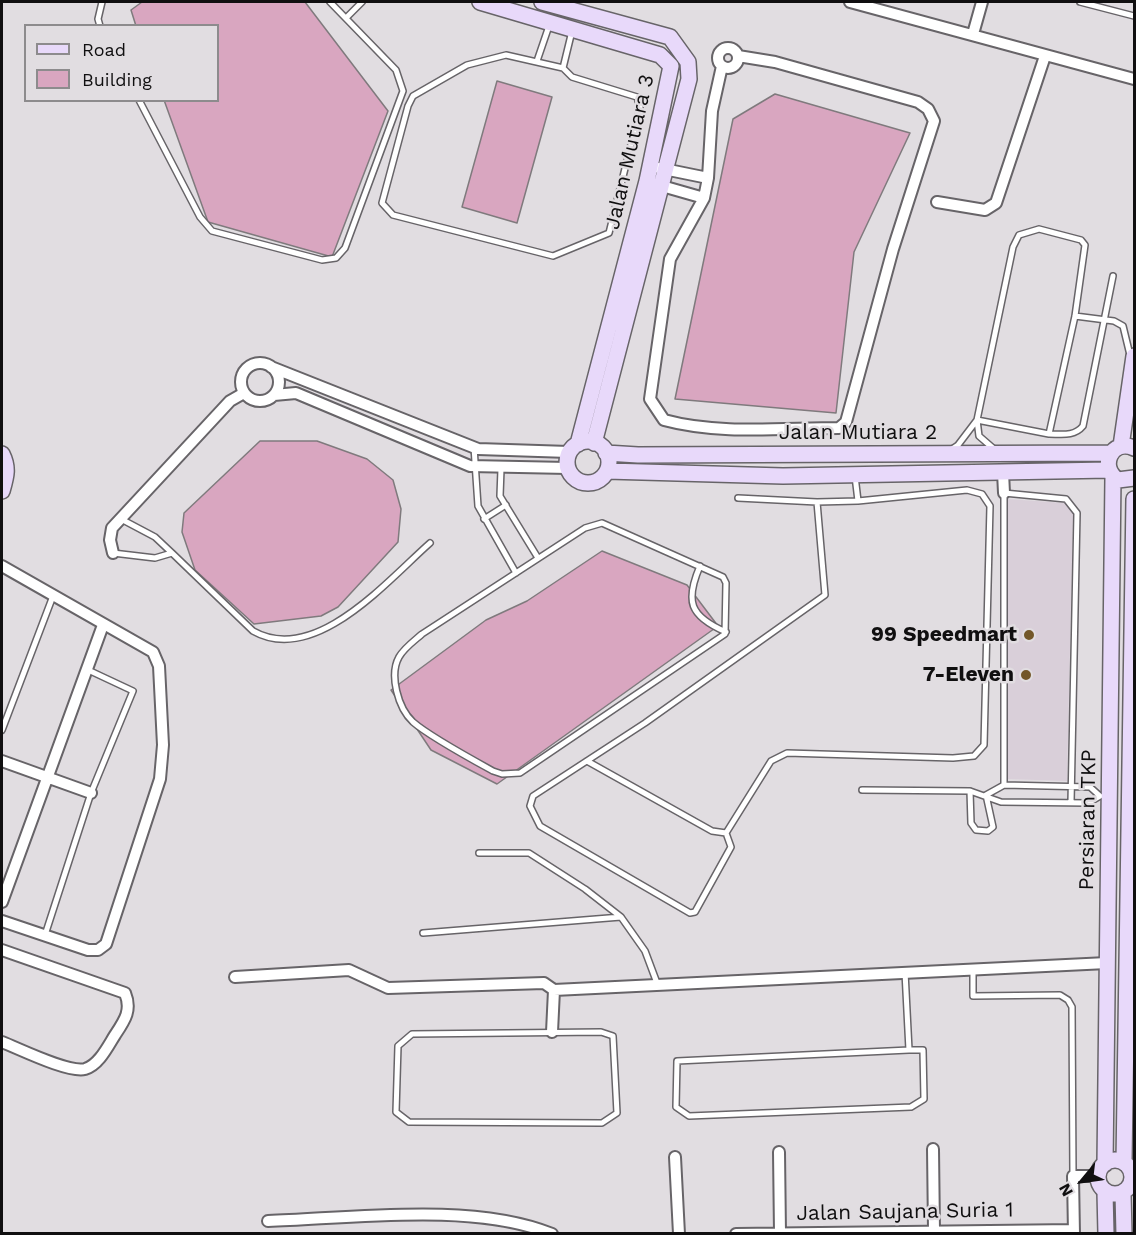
<!DOCTYPE html>
<style>
body{margin:0}
#map{position:relative;width:1136px;height:1235px;overflow:hidden;background:#e1dde1;font-family:"Work Sans",sans-serif}
canvas{display:block}
.frame{position:absolute;inset:0;border:3px solid #100f10;pointer-events:none}
.legend{position:absolute;left:24px;top:24px;width:195px;height:78px;box-sizing:border-box;background:#e1dde1;border:2px solid #8d8b8d;margin:0;padding:8px 10px;list-style:none;font-size:18px;color:#100f10}
.legend li{display:flex;align-items:center;gap:12px;height:30px}
.legend b{width:30px;border:2px solid #8d8b8d}
.north{position:absolute;left:1052px;top:1151px;width:60px;height:60px;-webkit-text-stroke:4px #e1dde1;paint-order:stroke;rotate:241deg;font-size:16px;font-weight:700;line-height:24px;text-align:center;color:#100f10}
.north::after{content:'';display:block;margin:auto;width:21px;height:27px;background:#100f10;clip-path:polygon(50% 0,100% 100%,50% 72%,0 100%)}
</style>
<div id="map">
<canvas width="1136" height="1235"></canvas>
<div class="frame"></div>
<ul class="legend">
<li><b style="height:8px;background:#e8d9fa"></b>Road</li>
<li><b style="height:16px;background:#d9a6c0"></b>Building</li>
</ul>
<div class="north">N</div>
</div>
<script>
const g = document.querySelector('canvas').getContext('2d');
g.lineJoin = 'round';
function paint(path, color) { g.fillStyle = color; g.fill(path, 'evenodd'); }
function trace(path, color, width, dash) { g.strokeStyle = color; g.lineWidth = width; g.lineCap = dash ? 'butt' : 'round'; g.setLineDash(dash || []); g.stroke(path); }
function label(font, color, halo, rows, align = 'center') {
  g.font = font + ' "Work Sans",sans-serif'; g.lineWidth = 5; g.setLineDash([]); g.textBaseline = 'middle'; g.strokeStyle = halo; g.fillStyle = color; for (const [text, x, y, turn = 0] of rows) {
    g.save(); g.translate(x, y); g.rotate((+turn || 0) * Math.PI / 180); g.textAlign = isNaN(turn) ? turn : align; if (halo) g.strokeText(text, 0, 0); g.fillText(text, 0, 0); g.restore();
  }
}
const built = new Path2D(`
 M1007 499 1065 503 1073 513 1067 781 1008 779Z`);
const building = new Path2D(`
 M142 2H305L388 111 332 257 208 222 164 100H218V26H136L131 10Z
 M497 81 552 97 517 223 462 207Z
 M775 94 910 133 854 252 836 413 675 399 733 119Z
 M260 441H317L367 459 393 480 401 509 398 542 338 607 321 616 254 624 195 570 182 532 184 513Z
 M602 551 687 585 718 626 497 784 431 750 391 690 486 620 527 601Z`);
const lane = new Path2D(`
 M1080 2 1134 16
 M346 18 362 2
 M100 26 98 19 102 2
 M537 61 550 23
 M563 68 506 55 467 65 413 96 408 106 382 203 393 215 553 256 609 233 640 108 637 97 572 77 563 68 572 31
 M139 100 200 217 212 231 322 260 336 258 345 248 403 91 396 70 330 2
 M1039 229 1081 240 1085 245 1075 316 1049 434 977 420 1013 247 1019 235Z
 M1075 316 1114 321 1123 326 1130 355
 M1049 434C1061 434 1074 437 1083 426L1113 276
 M474 447 478 506 516 573
 M952 449 958 445 977 420 979 436 994 449
 M501 469 500 496 538 558
 M855 476 858 501 967 490 982 494 990 506 984 745 974 756 953 758 787 753 771 761 726 833 731 847 695 912 690 913 540 826 530 806 533 796 645 723 825 595 817 502 858 501
 M738 498 817 502
 M484 519 506 505
 M602 523 723 577 726 583 725 634 520 773 502 774 493 771C473 760 429 736 413 722 398 708 389 675 399 657 404 648 414 641 422 634L585 528Z
 M113 553 155 558 172 553 155 537 121 519
 M172 553 253 631C315 666 387 581 430 543
 M700 566C685 601 689 616 726 632
 M2 730 53 596
 M587 761 712 831 726 833
 M1004 785V493L1066 499 1077 513 1071 802
 M862 790 970 791 1001 802 1088 803 1100 796 1090 787 1004 785 986 795
 M970 791 971 823 976 830 988 831 993 827 986 795
 M479 853H529L585 889 621 917
 M423 933 621 917 645 951 657 983
 M45 935 91 793 133 691 86 669
 M973 969V996L1060 995 1068 1000 1072 1007 1073 1176
 M905 972 909 1050
 M601 1032 613 1036 617 1113 602 1123 409 1122 396 1112 398 1046 412 1034Z
 M909 1050H923L924 1099 911 1107 689 1116 676 1107 677 1061Z`);
const street = new Path2D(`
 M850 2 1134 79
 M973 34 982 2
 M718 58a10 10 0 1 1 20 0a10 10 0 1 1-20 0Z
 M722 66 712 111 708 178 704 198 670 259 650 399 664 420C719 435 782 428 839 428L846 422 893 249 934 121 928 109 918 102 775 62 738 56
 M659 168 708 178
 M655 184 704 198
 M937 202 985 210 996 203 1045 56
 M241 382a19 19 0 1 1 38 0a19 19 0 1 1-38 0Z
 M271 367 478 449 569 452
 M274 395 296 393 470 466 568 468
 M1003 472 1004 493
 M113 553 110 540 112 528 230 401 244 393
 M2 566 153 652 159 666 163 745 160 779 106 944 98 950H88L2 921
 M2 761 91 793
 M2 902 103 625
 M2 950 125 993C132 1010 125 1020 115 1035 108 1046 99 1065 85 1069 68 1073 20 1049 2 1042
 M235 977 349 970 388 988 544 983 554 990 1107 963
 M552 1032 554 990
 M933 1149 934 1231
 M779 1152 780 1233
 M675 1157 679 1234
 M268 1221C353 1218 474 1202 552 1234
 M736 1234 1074 1230
 M1074 1234 1073 1176H1098`);
const secondary = new Path2D(`
 M480 2 660 55 671 66 647 181 578 444
 M542 2 670 37 688 62 689 79 594 443
 M567 462a21 21 0 1 1 42 0a21 21 0 1 1-42 0Z
 M1121 446 1134 356
 M1134 448C1112 438 1098 467 1118 480L1134 478
 M606 453 638 455 1111 453
 M2 454C9 468 6 477 2 491
 M607 471 783 476 1109 470
 M1098 1177a17 17 0 1 1 34 0a17 17 0 1 1-34 0Z
 M1124 1161 1134 499
 M1105 1164 1113 477
 M1105 1192 1106 1234
 M1123 1193 1124 1234`);
const markers = [
 [1029,635,6,"#735729"],
 [1026,675,6,"#735729"]
];
const streetNames = [
 ["Jalan Mutiara 3",630,152,-77],
 ["Jalan Mutiara 2",858,433],
 ["Persiaran TKP",1088,820,-89],
 ["Jalan Saujana Suria 1",905,1212,-1]
];
const poiNames = [
 ["99 Speedmart",1017,635],
 ["7-Eleven",1014,675]
];
paint(built, '#d9cfd9');
paint(building, '#d9a6c0');
trace(building, '#7f7a7d', 1.5);
trace(lane, '#676468', 8);
trace(street, '#676468', 14);
trace(secondary, '#676468', 18);
trace(lane, '#fff', 5);
trace(street, '#fff', 10);
trace(secondary, '#e8d9fa', 15);
for (const [x, y, r, color] of markers) { const dot = new Path2D(); dot.arc(x, y, r, 0, 2 * Math.PI); g.fillStyle = color; g.fill(dot); trace(dot, '#e1dde1', 2); }
label('21px', '#100f10', '#e1dde1', streetNames);
label('bold 21px', '#100f10', '#e1dde1', poiNames, 'right');
</script>
